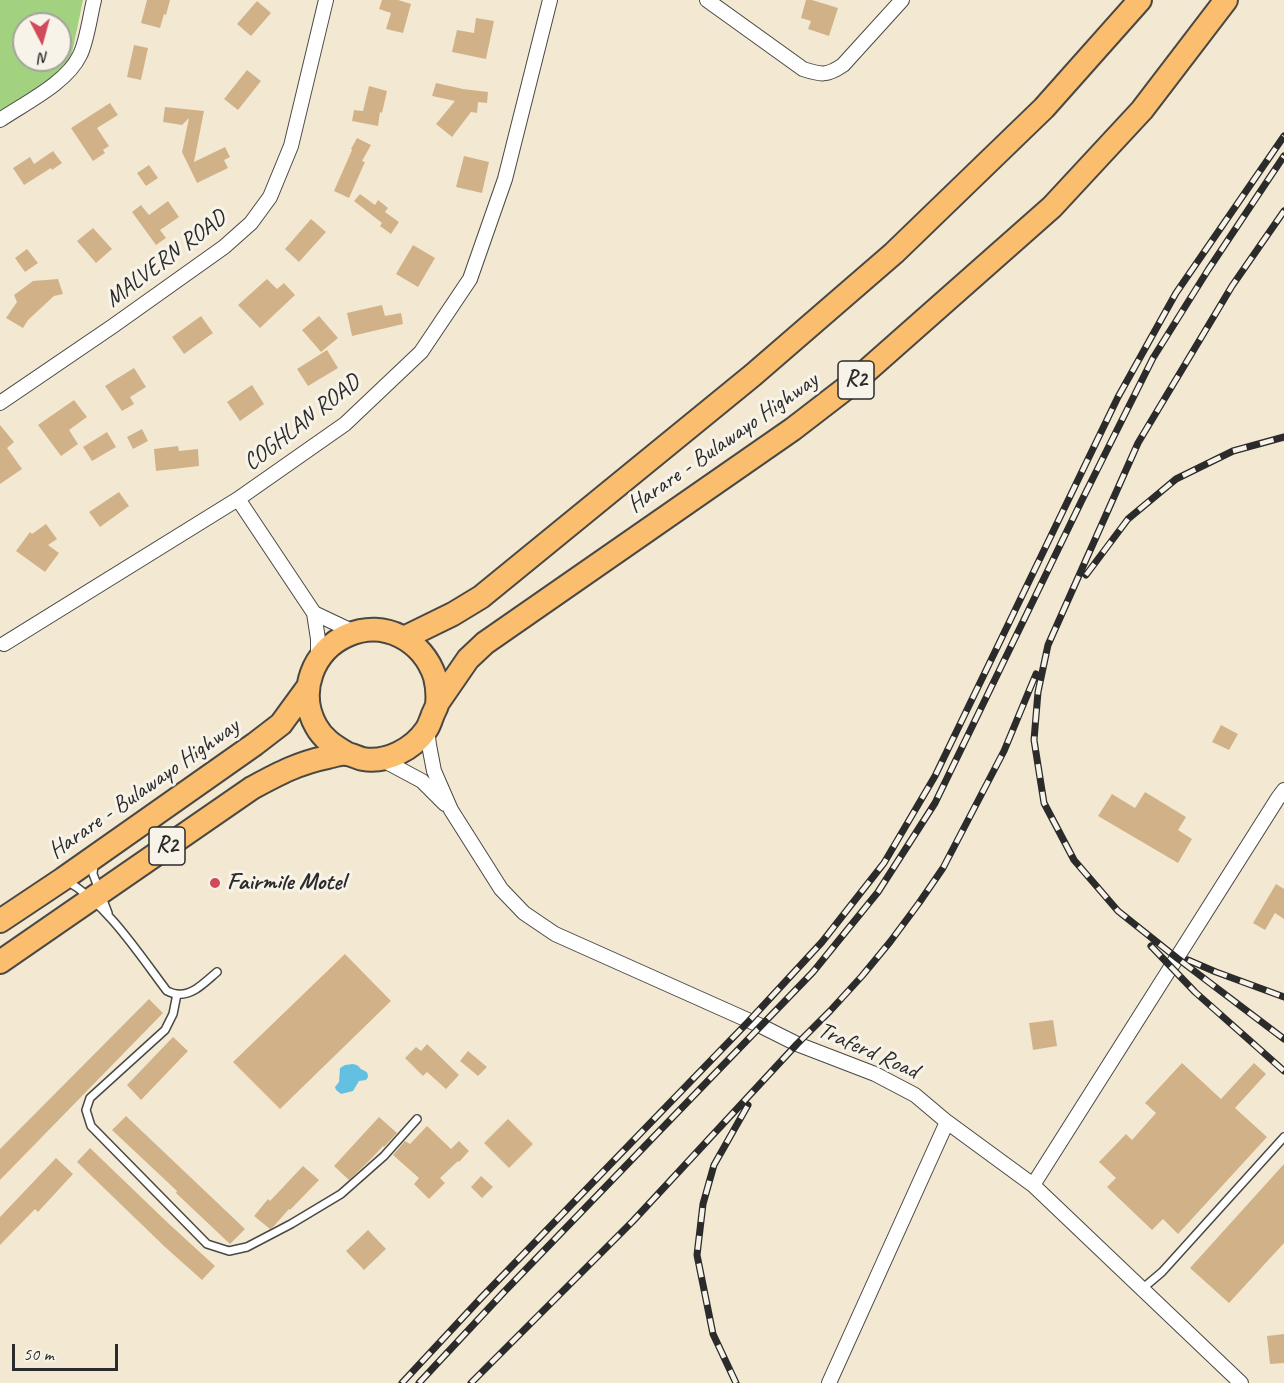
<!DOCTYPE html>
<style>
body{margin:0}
#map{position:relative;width:1284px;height:1383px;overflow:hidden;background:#f3e9d3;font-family:Caveat,sans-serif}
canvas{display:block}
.north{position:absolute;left:12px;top:12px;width:60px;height:60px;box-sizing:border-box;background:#f7f3e8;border:2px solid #a5a39c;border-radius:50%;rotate:174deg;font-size:16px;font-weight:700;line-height:24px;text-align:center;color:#2b2b2b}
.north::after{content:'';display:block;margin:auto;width:21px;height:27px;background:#d1495b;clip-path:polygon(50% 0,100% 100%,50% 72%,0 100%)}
.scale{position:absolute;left:12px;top:1344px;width:106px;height:27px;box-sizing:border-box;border:3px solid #2b2b2b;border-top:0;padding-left:8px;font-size:18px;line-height:21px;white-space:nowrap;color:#2b2b2b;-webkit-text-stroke:4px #f7f3e8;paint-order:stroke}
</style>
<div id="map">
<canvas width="1284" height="1383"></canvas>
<div class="north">N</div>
<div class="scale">50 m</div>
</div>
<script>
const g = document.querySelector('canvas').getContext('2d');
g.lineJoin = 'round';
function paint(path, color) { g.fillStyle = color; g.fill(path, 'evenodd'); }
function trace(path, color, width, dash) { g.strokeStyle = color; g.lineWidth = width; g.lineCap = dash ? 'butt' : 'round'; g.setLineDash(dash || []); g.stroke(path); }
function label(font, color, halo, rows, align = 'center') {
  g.font = font + ' Caveat,sans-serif'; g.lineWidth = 6; g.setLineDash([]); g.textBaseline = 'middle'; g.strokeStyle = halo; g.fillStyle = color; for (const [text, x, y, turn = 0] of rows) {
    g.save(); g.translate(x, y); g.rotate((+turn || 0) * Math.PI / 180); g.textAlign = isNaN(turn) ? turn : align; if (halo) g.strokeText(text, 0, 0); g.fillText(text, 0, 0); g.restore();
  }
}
const green = new Path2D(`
 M0 0H83L66 82 0 114ZM24 24H60V60H24Z`);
const water = new Path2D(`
 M353 1064C358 1065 358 1066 361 1069 366 1072 368 1071 368 1077L366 1080 359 1081 353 1091 341 1094 336 1090 335 1087 339 1082 340 1068 345 1065Z`);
const building = new Path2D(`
 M147 0H170L166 15 164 14 160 28 141 23Z
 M382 0H398L411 4 403 33 386 29 391 13 379 9Z
 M806 0H812L838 8 829 36 808 29 811 21 801 18Z
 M257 1 271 13 251 36 237 24Z
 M476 18 494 21 486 59 452 52 457 30 474 33Z
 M134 45 148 48 141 80 127 77Z
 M247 70 261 81 238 110 224 99Z
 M436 83 463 89 488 92 487 103 478 102 477 113 471 112 452 137 436 124 455 101 432 96Z
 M369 86 387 91 382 113 380 112 378 126 352 121 354 110 363 111Z
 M110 103 118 115 97 128 109 146 103 150 105 153 93 161 71 128Z
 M165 107 204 111 194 162 225 147 230 157 224 160 228 168 197 183 182 152 189 118 182 125 163 122Z
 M357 138 371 145 362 161 365 162 349 198 334 191 352 150 351 149Z
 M53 151 62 163 52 170 51 168 24 185 13 168 30 157 34 164Z
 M464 156 489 162 482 193 456 187Z
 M149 165 158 178 146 186 137 173Z
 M360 194 375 205 378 200 388 208 385 212 399 222 391 234 380 226 382 223 354 201Z
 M168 201 179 217 160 230 166 238 156 245 132 212 141 205 149 215Z
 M311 219 326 232 299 262 285 249Z
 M93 228 112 249 96 263 77 241Z
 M413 245 435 258 418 287 396 274Z
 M27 249 38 263 25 272 15 258Z
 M58 279 63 294 54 296 28 320 23 328 6 318 17 302 14 295 33 281Z
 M267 279 277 289 284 283 295 295 260 328 238 305Z
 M382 305 385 316 401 313 403 324 352 336 347 313Z
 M201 316 213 333 184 354 172 337Z
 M319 316 338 338 321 352 302 330Z
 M327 350 338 368 308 386 297 369Z
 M134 368 146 387 130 397 134 404 122 411 105 386Z
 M252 385 264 404 240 421 227 402Z
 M74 400 87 417 69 430 78 444 61 456 38 425Z
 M0 425 14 442 7 448 22 469 0 484Z
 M142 429 148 441 133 449 127 437Z
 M107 432 116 447 92 461 83 447Z
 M178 446 179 451 198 449 199 466 156 471 154 449Z
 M119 492 129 506 100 527 89 512Z
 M46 524 57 539 48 545 59 553 45 572 16 551 30 532 32 534Z
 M1221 725 1238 734 1229 750 1212 742Z
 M1145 792 1186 817 1178 830 1192 839 1178 863 1098 816 1112 794 1135 808Z
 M1276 884 1284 889V919L1275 913 1265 930 1253 923Z
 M345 954 391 1001 280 1109 233 1062Z
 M149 999 163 1013 0 1180V1149Z
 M1053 1020 1057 1046 1033 1050 1029 1023Z
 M173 1037 188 1051 141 1100 127 1085Z
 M427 1044 459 1075 446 1089 427 1072 423 1076 405 1058 416 1047 421 1051Z
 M468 1051 487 1067 478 1076 460 1061Z
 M1182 1063 1221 1099 1254 1063 1266 1074 1235 1108 1267 1137 1178 1234 1163 1219 1152 1230 1107 1187 1116 1178 1099 1162 1126 1134 1132 1140 1156 1113 1145 1103Z
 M126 1116 245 1229 230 1244 176 1193 177 1191 112 1130Z
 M379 1117 397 1133 384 1147 383 1146 370 1160 349 1180 334 1166Z
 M508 1119 533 1144 509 1168 484 1143Z
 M427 1126 451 1149 459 1141 469 1151 459 1162 458 1161 440 1178 445 1183 429 1199 414 1184 419 1178 393 1155 405 1141 410 1144Z
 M90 1148 168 1223 215 1266 202 1280 165 1247 77 1162Z
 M56 1158 73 1174 38 1212 35 1209 0 1245V1217Z
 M1284 1164V1243L1229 1303 1190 1268Z
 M303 1166 319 1180 290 1210 289 1209 273 1227 270 1229 254 1216 268 1199 270 1201Z
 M481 1176 493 1187 482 1198 471 1187Z
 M368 1230 386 1249 364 1270 346 1251Z
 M1284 1334V1363L1270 1364 1267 1336Z`);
const service = new Path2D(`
 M94 864 93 874 108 913
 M67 881C107 904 139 954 167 991 170 992 173 994 177 994 193 996 206 981 217 972
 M177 994 173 1014 165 1030 90 1098 86 1110 91 1126 207 1244 229 1251 247 1247 291 1224 341 1194 384 1156 417 1119
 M1142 1289 1162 1272 1284 1137`);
const minor = new Path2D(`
 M707 0 803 69C821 75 827 76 843 65L902 0
 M0 120C25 103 67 83 80 55 87 41 90 16 94 0
 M0 403 113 326 224 247 251 223 270 197 291 146 326 0
 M238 499 314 613
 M4 644 238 499 345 424 421 352 470 279 505 179 550 0
 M318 659V639L314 613 354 632
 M427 729 429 745 434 771 451 810 501 889 524 913 555 934 761 1026 797 1044 875 1074 915 1095 947 1122 1033 1185 1241 1383
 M381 759 422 781 445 804
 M1033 1185 1278 798 1284 790
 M829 1383 947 1122`);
const trunk = new Path2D(`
 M404 638 453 614 481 597 753 375 894 253 1044 108 1140 0
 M437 704 468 659 485 643 793 429 854 382 1052 207 1142 110 1226 0
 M0 921 63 879 255 744 281 724 308 687
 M0 962 252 788C278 774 298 763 328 757 333 756 340 753 346 754 352 754 357 758 363 759 387 763 413 749 426 730 429 726 430 722 432 717 433 713 436 709 437 705 438 696 437 685 435 677 423 641 385 619 348 635 313 650 297 692 316 726 323 739 334 746 346 753`);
const rail = new Path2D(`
 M1284 211 1232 286 1138 443 1048 645 1038 692 1034 740 1044 803 1074 860 1118 911 1177 958 1284 1039
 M1086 575 1128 519 1176 479 1233 451 1284 437
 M1151 946 1195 992 1284 1071
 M1188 960 1216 972 1284 997
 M402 1383 481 1298 749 1021 822 942 884 863 935 776 1118 397 1176 293 1284 136
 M419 1383 503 1293 813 972 878 892 935 803 1082 500 1153 358 1208 270 1284 156
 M471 1383 633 1221 797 1044 830 1011 862 976 890 942 919 903 943 868 1004 751 1036 674
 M736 1383 713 1334 697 1255 703 1204 714 1165 748 1105`);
const markers = [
 [215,883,6,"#d1495b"]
];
const shields = [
 [856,380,36],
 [167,846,36]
];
const shieldNames = [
 ["R2",856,380],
 ["R2",167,846]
];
const streetNames = [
 ["MALVERN ROAD",166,259,-37],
 ["COGHLAN ROAD",302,423,-38],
 ["Harare - Bulawayo Highway",723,443,-35],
 ["Harare - Bulawayo Highway",144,789,-35],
 ["Traferd Road",868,1051,24]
];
const poiNames = [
 ["Fairmile Motel",227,883]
];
paint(green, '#a2d280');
paint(water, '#63c0e1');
paint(building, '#d1b288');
trace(service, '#494844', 10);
trace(minor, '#494844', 16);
trace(trunk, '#494844', 26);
trace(service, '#fff', 7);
trace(minor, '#fff', 14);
trace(trunk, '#fbbe6e', 22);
trace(rail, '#2b2b2b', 7);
trace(rail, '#f7f3e8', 4.5, [14]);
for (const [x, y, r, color] of markers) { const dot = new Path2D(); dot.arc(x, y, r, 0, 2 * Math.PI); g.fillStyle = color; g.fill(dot); trace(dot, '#f7f3e8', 2); }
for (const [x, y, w] of shields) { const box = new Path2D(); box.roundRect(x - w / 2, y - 19, w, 38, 4.5); g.fillStyle = '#f7f3e8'; g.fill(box); trace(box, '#2b2b2b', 1.5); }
label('bold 22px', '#2b2b2b', null, shieldNames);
label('24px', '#2b2b2b', '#f7f3e8', streetNames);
label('bold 24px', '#2b2b2b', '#f7f3e8', poiNames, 'left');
</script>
